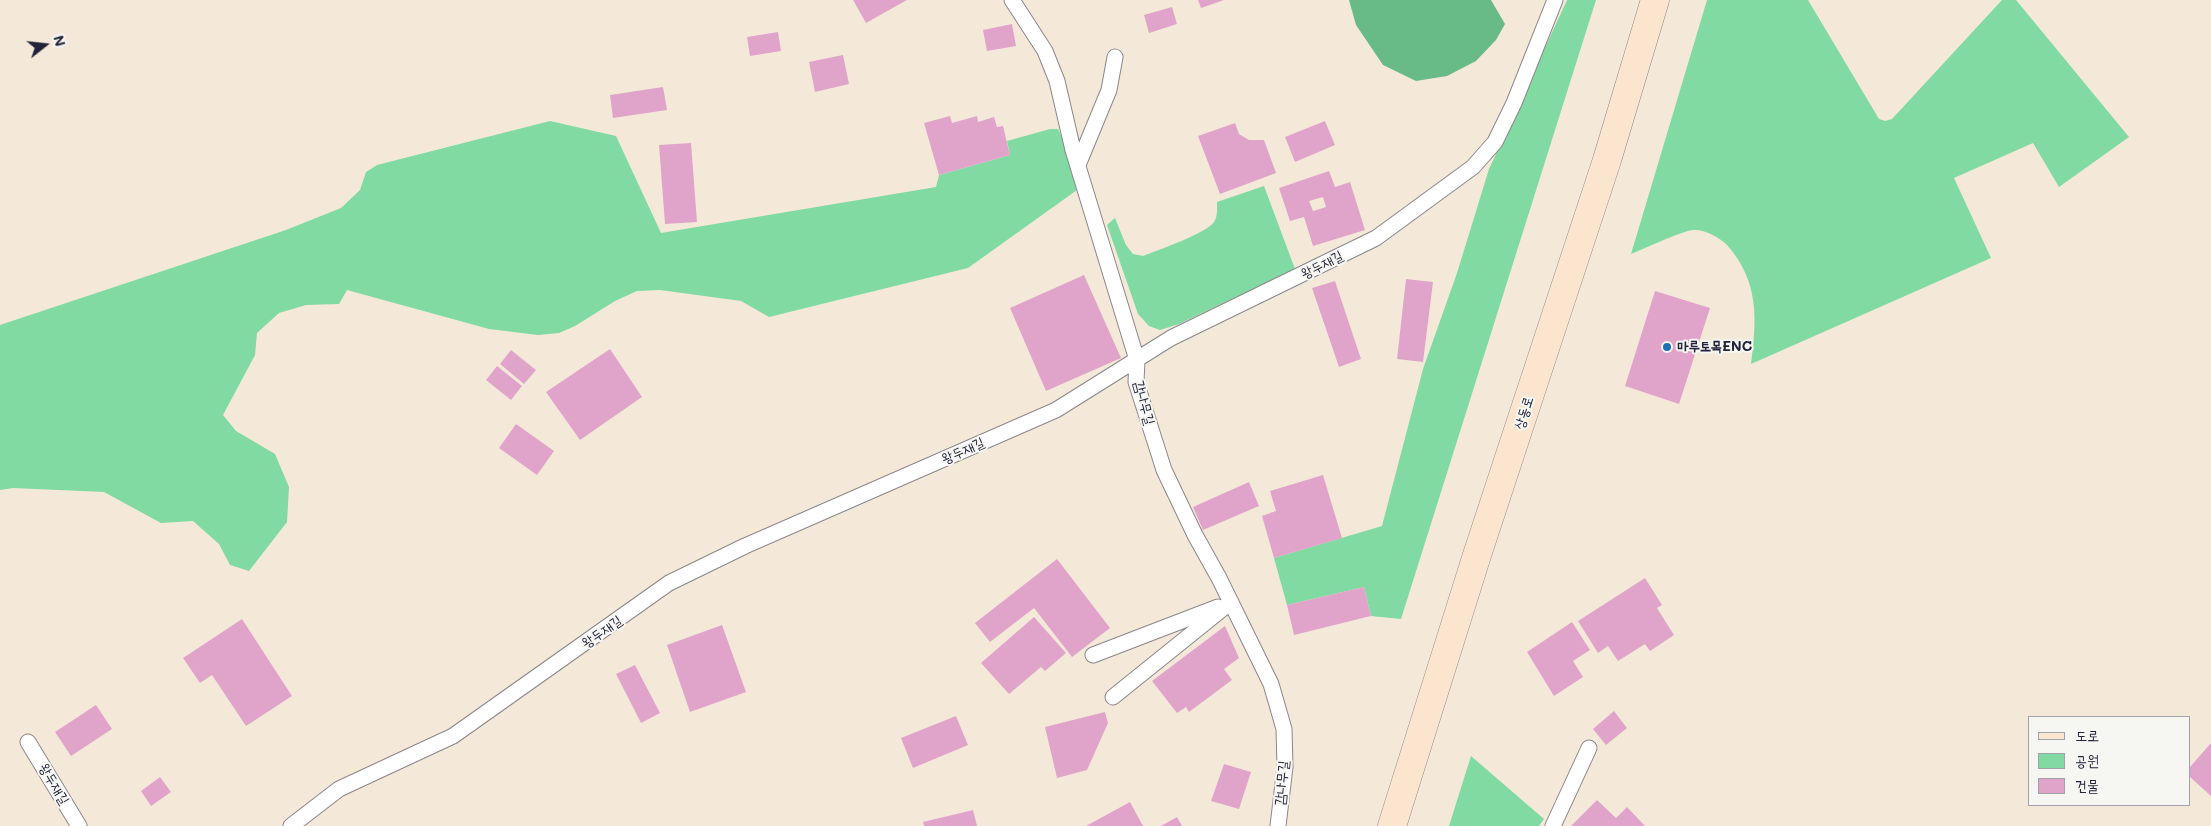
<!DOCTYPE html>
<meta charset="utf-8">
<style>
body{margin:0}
#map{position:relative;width:2211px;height:826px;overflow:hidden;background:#f4e9d8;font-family:Mali,"Poor Story",sans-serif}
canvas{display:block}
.legend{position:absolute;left:2028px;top:716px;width:162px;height:90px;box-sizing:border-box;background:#f6f6f2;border:1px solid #a1a1a9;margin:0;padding:6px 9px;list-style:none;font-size:15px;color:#22223b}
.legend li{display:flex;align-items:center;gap:10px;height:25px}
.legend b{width:25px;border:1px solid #a1a1a9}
.north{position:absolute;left:20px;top:20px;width:50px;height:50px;-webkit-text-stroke:4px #f6f6f2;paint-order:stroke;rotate:74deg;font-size:14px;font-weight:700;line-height:20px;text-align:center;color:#22223b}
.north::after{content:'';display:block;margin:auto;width:18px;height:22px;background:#22223b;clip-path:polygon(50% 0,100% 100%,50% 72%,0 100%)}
</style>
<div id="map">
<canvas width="2211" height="826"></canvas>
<ul class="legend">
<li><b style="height:6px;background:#fce5cf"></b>도로</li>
<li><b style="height:14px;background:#80daa1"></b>공원</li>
<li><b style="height:14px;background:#e0a4cb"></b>건물</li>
</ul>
<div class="north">N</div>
</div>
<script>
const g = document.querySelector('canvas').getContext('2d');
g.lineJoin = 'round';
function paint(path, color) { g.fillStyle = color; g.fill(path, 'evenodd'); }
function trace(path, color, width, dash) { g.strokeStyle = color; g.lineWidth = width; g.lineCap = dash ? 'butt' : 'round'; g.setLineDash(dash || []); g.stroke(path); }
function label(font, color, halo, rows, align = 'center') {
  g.font = font + ' Mali,"Poor Story",sans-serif'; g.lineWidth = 4; g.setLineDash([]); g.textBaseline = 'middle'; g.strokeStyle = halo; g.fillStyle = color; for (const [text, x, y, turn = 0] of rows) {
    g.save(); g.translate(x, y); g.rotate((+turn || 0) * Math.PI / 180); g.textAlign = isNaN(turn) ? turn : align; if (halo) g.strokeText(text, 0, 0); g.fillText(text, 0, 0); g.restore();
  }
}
const green = new Path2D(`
 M1567 0H1596L1401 619 1371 616 1364 587 1287 605 1274 558 1382 526 1423 369 1457 273 1489 169Z
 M1707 0H1808L1879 119 1885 121 1892 119 2002 0H2016L2129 137 2059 187 2033 143 1954 178 1991 258 1751 364C1757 319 1759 281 1727 245 1719 237 1704 229 1693 230 1679 232 1646 248 1631 254Z
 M550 121 616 136 661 233 936 187 939 175 1010 155 1007 141 1050 129H1058L1062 137 1077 190 968 268 769 317 741 301 660 290 637 291 615 301 575 326 559 333 538 335 489 329 347 290 339 304 306 305 279 313 257 333 255 355 223 415 236 431 275 454 289 487 287 522 249 571 230 565 219 544 193 521 161 523 104 492 13 488 0 490V325L286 230 341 208 360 190 366 172 377 165Z
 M1264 186 1295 269 1179 324 1160 330 1149 326 1138 314 1107 225 1115 218 1126 245 1133 254 1143 256C1158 250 1207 233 1214 222 1218 216 1217 209 1217 202Z
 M1471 756 1544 819 1539 826H1449Z`);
const forest = new Path2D(`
 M1349 0H1491L1505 24 1496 40 1476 61 1447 76 1416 81 1383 65 1356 25Z`);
const building = new Path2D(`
 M853 0H907L866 23Z
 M1198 0H1224L1201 8Z
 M1172 7 1177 24 1149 33 1144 15Z
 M1012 24 1016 46 987 51 983 30Z
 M778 32 781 51 750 56 747 37Z
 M843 55 849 84 815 92 809 62Z
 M663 87 667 110 613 118 610 95Z
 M950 116 952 123 977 116 978 122 994 117 997 127 1003 126 1010 155 939 175 924 123Z
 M1325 121 1335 145 1295 162 1285 137Z
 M1235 123 1239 134 1249 140H1264L1276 173 1220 194 1198 136Z
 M691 143 697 222 665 224 659 145Z
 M1329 171 1335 187 1350 182 1365 230 1313 246 1304 217 1290 221 1279 188ZM1323 197 1326 207 1313 211 1309 201Z
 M1084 275 1121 358 1046 391 1010 308Z
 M1406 279 1433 282 1423 362 1397 359Z
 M1335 281 1361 359 1339 367 1312 288Z
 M1655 291 1710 308 1679 404 1625 386Z
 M610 349 642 397 580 440 546 392Z
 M511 350 536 370 524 384 500 364Z
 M497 366 522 386 511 400 486 380Z
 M516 424 554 451 537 475 499 448Z
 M1323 475 1342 538 1274 558 1262 516 1276 511 1270 491Z
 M1249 482 1259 506 1203 530 1193 507Z
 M1057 559 1110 628 1072 657 1034 608 990 642 975 623Z
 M1645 578 1662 605 1657 608 1674 635 1650 651 1645 644 1618 661 1608 646 1598 653 1578 621Z
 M1364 587 1371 616 1294 635 1287 605Z
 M1034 617 1066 653 1045 671 1041 667 1009 694 981 663Z
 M242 619 292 696 246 726 212 675 200 683 183 658Z
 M1572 622 1590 650 1573 661 1583 677 1554 696 1527 652Z
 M722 625 746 692 690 712 667 645Z
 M1225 626 1239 658 1224 669 1232 680 1189 712 1186 707 1177 713 1152 681Z
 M635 665 660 713 641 723 616 674Z
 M96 705 112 729 71 756 55 732Z
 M1614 711 1627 728 1606 745 1593 729Z
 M1105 712 1108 723 1087 770 1057 778 1045 727Z
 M956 716 968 745 913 768 901 738Z
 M2211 743V796L2190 777V767Z
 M1224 764 1251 772 1239 809 1211 801Z
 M160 777 171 792 151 806 141 791Z
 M1597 800 1616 818 1627 807 1645 826H1571Z
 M1130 802 1143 826H1086Z
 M973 810 977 826H924L923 822Z
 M1177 817 1182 826H1161Z`);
const lane = new Path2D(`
 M1012 0 1045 51 1057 81 1073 150 1137 360 1136 382 1164 470 1195 535 1219 578 1271 684 1284 729 1285 767 1278 826
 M1078 165 1109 90 1115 57
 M1093 655 1218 607
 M1113 697 1231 602
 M28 742 79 826
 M291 826 339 789 453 736 669 583 745 546 1056 410 1171 338 1376 238 1473 167 1495 142 1514 103 1555 0
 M1553 826 1589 748`);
const secondary = new Path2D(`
 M1392 826 1477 555 1607 160 1655 0`);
const markers = [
 [1667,347,5,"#1f6fb2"]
];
const streetNames = [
 ["왕두재길",1322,265,-27],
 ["감나무길",1144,403,75],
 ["상동로",1524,413,-72],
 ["왕두재길",963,451,-24],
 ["왕두재길",602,632,-35],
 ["감나무길",1282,783,-85],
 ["왕두재길",54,784,59]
];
const poiNames = [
 ["마루토목ENC",1677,347]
];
paint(green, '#80daa1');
paint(forest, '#68ba87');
paint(building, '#e0a4cb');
trace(lane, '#8b868a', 17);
trace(secondary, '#8b868a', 29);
trace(lane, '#fff', 15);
trace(secondary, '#fce5cf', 28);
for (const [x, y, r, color] of markers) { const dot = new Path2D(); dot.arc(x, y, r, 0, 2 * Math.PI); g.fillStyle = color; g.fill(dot); trace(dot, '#f6f6f2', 2); }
label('14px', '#22223b', '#f6f6f2', streetNames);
label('bold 14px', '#22223b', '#f6f6f2', poiNames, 'left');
</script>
